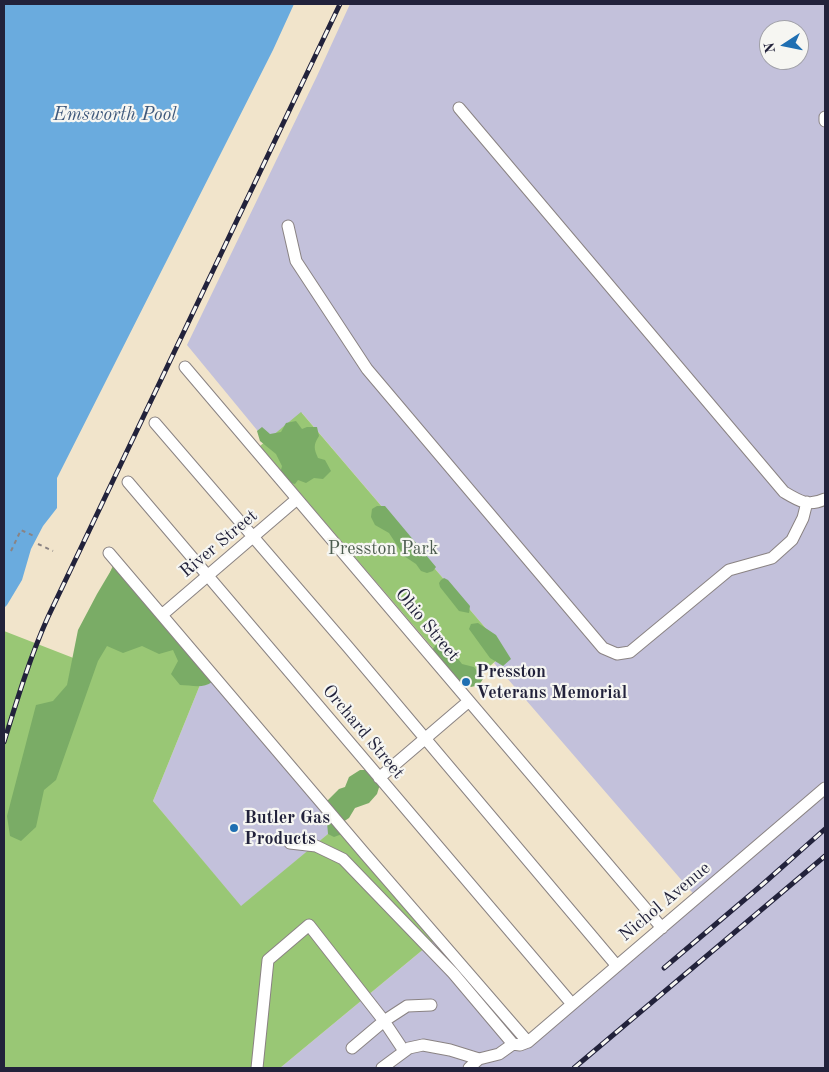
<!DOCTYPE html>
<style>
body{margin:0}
#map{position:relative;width:829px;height:1072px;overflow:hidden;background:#f1e4cb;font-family:"Old Standard TT",serif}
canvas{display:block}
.frame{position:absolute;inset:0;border:5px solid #22223b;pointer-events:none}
.north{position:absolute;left:759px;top:20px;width:50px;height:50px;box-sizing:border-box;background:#f6f6f2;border:1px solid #a1a1a9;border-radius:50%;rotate:259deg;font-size:14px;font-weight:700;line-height:20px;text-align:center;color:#22223b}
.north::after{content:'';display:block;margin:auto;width:18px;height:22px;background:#1f6fb2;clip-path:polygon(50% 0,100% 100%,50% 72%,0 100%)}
</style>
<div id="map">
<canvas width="829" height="1072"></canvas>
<div class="frame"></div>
<div class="north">N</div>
</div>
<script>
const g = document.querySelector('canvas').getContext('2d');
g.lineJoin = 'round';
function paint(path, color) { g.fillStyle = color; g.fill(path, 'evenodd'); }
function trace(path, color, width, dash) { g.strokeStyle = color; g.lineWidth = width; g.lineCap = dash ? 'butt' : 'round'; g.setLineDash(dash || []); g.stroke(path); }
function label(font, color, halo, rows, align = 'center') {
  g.font = font + ' "Old Standard TT",serif'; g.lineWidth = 4.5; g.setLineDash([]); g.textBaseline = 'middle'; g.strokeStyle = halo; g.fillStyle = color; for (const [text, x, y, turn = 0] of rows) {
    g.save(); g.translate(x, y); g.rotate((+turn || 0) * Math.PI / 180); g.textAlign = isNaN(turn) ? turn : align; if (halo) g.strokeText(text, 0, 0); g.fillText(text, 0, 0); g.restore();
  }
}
const industrial = new Path2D(`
 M350 4H825V1068H280L437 938 527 1042 697 898 494 663 506 652 302 413 266 441 187 345 317 76ZM769 30H799V60H769Z
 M210 670 340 824 241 907 153 801 204 675Z`);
const green = new Path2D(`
 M301 412 506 652 466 687 260 446Z
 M115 560 204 675 153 801 241 906 340 824 437 938 280 1068H4V631L76 659Z`);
const forest = new Path2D(`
 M296 421 302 429 307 427H317L319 436C313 445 314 449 318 458L325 460 331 471 323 479 314 478 306 483 298 480 295 484 287 482 280 474 282 466 276 454 260 441 257 431 262 427 270 434 281 432 286 423Z
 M377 506H385L436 567 433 571 427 573 421 571 416 564 404 556 389 533 375 525 371 517 372 509Z
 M116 562 212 682C203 689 191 685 180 685L171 674 178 661 173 650 159 654 142 646 123 653 107 646 98 661 56 780 44 790 36 827 21 841 10 836 7 816 36 705 53 701 67 685 78 630 97 594Z
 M444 578 448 580 470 606 469 613 459 611 440 587 439 583 441 580Z
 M478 623 496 635 511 659 503 666 490 658 469 629 471 624Z
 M436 645H443L448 655H455L462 664 474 667 483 679 479 685 471 687 464 681 453 682 432 650Z
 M360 770H371L381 781 377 794 369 803 355 808 349 818 343 822 342 834 334 837 328 834 327 822 324 812 326 802 339 789 345 787 349 777Z`);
const water = new Path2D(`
 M4 4H294L273 50 57 478V508L43 526 31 549 22 580 7 605 4 608Z`);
const path = new Path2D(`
 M38 544 53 551
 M11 551 21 530 34 536`);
const minor = new Path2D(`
 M459 108 784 492C799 501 808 507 825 499
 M825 117V121
 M288 226 296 261 367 369 603 648 617 654 630 652 729 570 772 558 792 540 803 518 807 502
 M185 367 662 928
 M155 423 348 647 617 966
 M128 482 572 1004
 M109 553 365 854 528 1042
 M163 614 297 499
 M379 778 469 701
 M290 843 316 846 343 859 453 973 513 1044 520 1045 528 1042 825 788
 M352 1048 384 1021 407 1006 431 1005
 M257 1068 268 960 309 925 384 1021 404 1051
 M382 1068 409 1048 423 1045 450 1050 479 1059 499 1054 513 1044
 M469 1068 479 1059`);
const rail = new Path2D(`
 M4 742C17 700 30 657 48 617L340 4
 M664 968 763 884 825 829
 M574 1068 825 856`);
const markers = [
 [466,682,5,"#1f6fb2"],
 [234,828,5,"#1f6fb2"]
];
const streetNames = [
 ["River Street",219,544,-40],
 ["Ohio Street",427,625,50],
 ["Orchard Street",363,732,50],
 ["Nichol Avenue",665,902,-40]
];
const parkNames = [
 ["Presston Park",383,549]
];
const poiNames = [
 ["Presston",476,672],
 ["Veterans Memorial",476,693],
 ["Butler Gas",244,818],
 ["Products",244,839]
];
const waterNames = [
 ["Emsworth Pool",115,115]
];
paint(industrial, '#c3c1db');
paint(green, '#99c775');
paint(forest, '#7aac66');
paint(water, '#6aabde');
trace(minor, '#8a8383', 13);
trace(path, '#8a8383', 2, [4, 4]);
trace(minor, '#fff', 11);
trace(rail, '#22223b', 5);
trace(rail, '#f6f6f2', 3, [9]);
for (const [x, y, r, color] of markers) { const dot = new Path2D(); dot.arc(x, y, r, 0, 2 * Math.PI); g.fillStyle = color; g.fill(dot); trace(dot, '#f6f6f2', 2); }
label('18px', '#22223b', '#f6f6f2', streetNames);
label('18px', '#4c5c4f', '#f6f6f2', parkNames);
label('bold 18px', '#22223b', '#f6f6f2', poiNames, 'left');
label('italic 19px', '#3f597c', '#f6f6f2', waterNames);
</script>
